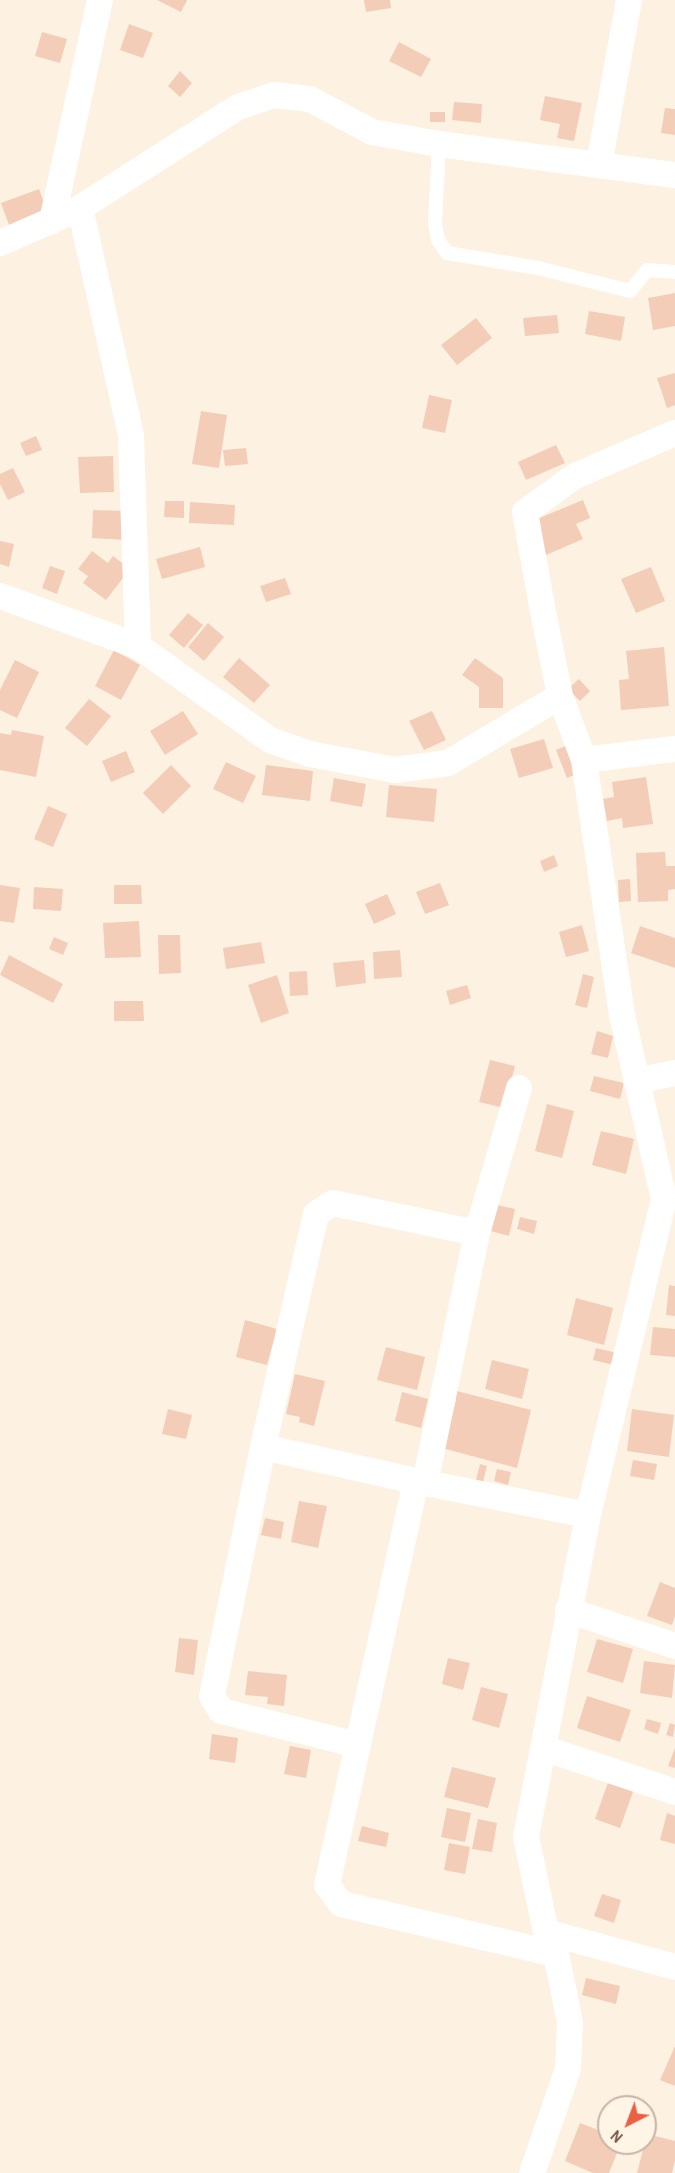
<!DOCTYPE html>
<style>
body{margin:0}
#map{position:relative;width:675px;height:2173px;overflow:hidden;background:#fdf1e1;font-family:"Archivo Narrow",sans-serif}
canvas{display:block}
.north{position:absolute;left:597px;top:2095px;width:60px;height:60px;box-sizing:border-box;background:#fff5e7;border:2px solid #c7b5a7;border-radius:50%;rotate:222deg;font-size:16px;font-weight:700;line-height:24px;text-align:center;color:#745547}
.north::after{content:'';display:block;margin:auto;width:21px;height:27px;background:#eb6042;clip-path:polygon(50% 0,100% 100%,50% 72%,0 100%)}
</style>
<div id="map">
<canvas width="675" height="2173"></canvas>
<div class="north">N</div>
</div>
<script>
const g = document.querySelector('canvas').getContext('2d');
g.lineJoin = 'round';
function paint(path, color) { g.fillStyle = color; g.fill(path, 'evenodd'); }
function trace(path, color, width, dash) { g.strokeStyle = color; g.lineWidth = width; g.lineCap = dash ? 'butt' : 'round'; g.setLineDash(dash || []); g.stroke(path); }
const building = new Path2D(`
 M157 0H187L181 12Z
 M364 0H390L391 8 366 12Z
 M129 24 153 33 143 58 120 50Z
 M42 32 67 39 60 63 35 56Z
 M399 42 431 59 421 77 389 61Z
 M180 71 192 83 180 97 168 86Z
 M545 96 582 103 574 141 557 138 560 124 540 120Z
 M454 102 482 104 481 123 452 120Z
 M665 108 675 109V135L661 133Z
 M430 112H445V122H430Z
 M39 189 47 211 9 225 1 203Z
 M675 293V326L653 330 648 298Z
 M589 311 625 317 621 341 585 334Z
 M557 315 559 333 525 336 523 318Z
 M476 318 492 338 457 365 441 345Z
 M675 373V405L667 408 657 378Z
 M429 395 452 400 445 433 422 428Z
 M201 411 227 415 219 468 192 464Z
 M36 436 42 450 26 456 20 443Z
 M556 445 565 463 526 480 518 462Z
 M246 448 248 464 225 466 223 450Z
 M113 456 114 492 80 493 78 457Z
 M13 468 25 492 8 500 0 484V474Z
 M583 500 590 518 576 524 583 539 546 555 532 521Z
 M165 501H184V518L164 517Z
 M190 502 235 505 234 525 189 523Z
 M93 510 126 511V540L92 538Z
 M0 541 14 544 9 567 0 564Z
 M200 547 205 567 162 579 156 559Z
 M92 551 108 563 113 556 130 569 106 600 83 583 88 576 78 569Z
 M50 566 65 571 57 594 42 588Z
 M651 567 665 601 636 613 621 579Z
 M285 578 291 594 266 602 260 586Z
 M188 613 203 625 184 648 169 635Z
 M208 623 224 637 204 661 188 647Z
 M664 647 669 706 621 710 619 680 629 679 626 651Z
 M114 650 140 665 121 700 95 686Z
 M239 658 270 685 254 703 223 677Z
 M475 658 503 678V708H479V687L462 675Z
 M15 660 39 672 17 718 0 710V690Z
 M579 679 590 691 580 701 568 689Z
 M89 699 111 716 87 746 65 728Z
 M183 711 198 734 165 755 150 731Z
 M432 711 446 740 424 750 409 721Z
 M12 730 44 736 36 777 0 770V733L11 735Z
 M544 739 553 768 519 778 510 749Z
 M568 745 579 773 567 778 556 750Z
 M126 751 135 772 111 782 102 761Z
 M226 762 256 776 243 803 213 789Z
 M171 765 191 786 163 814 143 793Z
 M266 765 313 771 310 801 262 795Z
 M646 777 653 824 623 828 622 818 607 821 603 799 614 797 612 782Z
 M334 778 366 784 362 807 330 801Z
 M389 785 437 789 434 822 386 817Z
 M48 806 67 814 53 847 34 839Z
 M665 852 666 866H675V889L668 890V901L638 902 636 853Z
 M554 855 558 866 544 872 540 861Z
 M630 879 631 901 619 902 618 880Z
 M440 883 449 905 425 914 416 892Z
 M0 885 20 888 14 923 0 921Z
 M114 885H141L142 904H114Z
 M34 887 63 889 61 911 33 909Z
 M387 894 396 914 374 924 365 904Z
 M139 921 141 957 105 958 103 923Z
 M582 925 589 951 566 957 559 932Z
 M640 926 675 938V968L631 953Z
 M158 935H180L181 973 159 974Z
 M54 937 68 943 63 955 49 949Z
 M261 942 265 963 226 969 223 948Z
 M400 950 402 977 374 979 373 952Z
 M9 955 63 984 53 1003 0 975Z
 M364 960 366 983 336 987 333 963Z
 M307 971 308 995 290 996 289 972Z
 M583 974 594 977 587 1008 575 1005Z
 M277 975 289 1013 261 1023 248 985Z
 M467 985 471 998 450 1005 446 991Z
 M114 1001H143L144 1021H114Z
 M597 1031 613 1036 608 1058 591 1054Z
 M490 1060 515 1066 504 1108 479 1102Z
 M594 1076 624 1083 620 1099 590 1091Z
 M547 1104 574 1111 562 1158 535 1151Z
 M601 1131 634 1139 626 1174 592 1165Z
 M497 1205 515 1209 509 1236 491 1231Z
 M520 1217 537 1221 534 1234 517 1229Z
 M669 1285 675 1286V1316L666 1315Z
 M576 1298 613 1308 604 1345 567 1335Z
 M245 1320 277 1329 267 1365 236 1357Z
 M653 1327 675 1329V1357L650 1355Z
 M386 1347 425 1357 417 1390 377 1380Z
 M596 1348 617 1353 614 1365 593 1360Z
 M492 1360 529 1369 522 1399 485 1389Z
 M295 1374 325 1381 314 1426 299 1422 300 1417 286 1414Z
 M453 1390 531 1410 517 1468 438 1447 445 1442 456 1400 450 1399Z
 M402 1392 428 1399 421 1428 395 1421Z
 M168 1409 192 1415 186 1439 162 1434Z
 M632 1409 674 1415 669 1457 627 1451Z
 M633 1460 657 1464 654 1480 630 1476Z
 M480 1464 487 1466 483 1482 476 1480Z
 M497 1469 511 1472 508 1485 494 1481Z
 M299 1501 327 1506 318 1548 291 1542Z
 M265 1518 284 1522 281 1539 261 1535Z
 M660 1582 675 1588V1616L672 1625 647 1616Z
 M179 1638 198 1640 194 1675 175 1672Z
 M597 1639 633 1649 623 1683 587 1672Z
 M448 1658 470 1663 463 1690 442 1684Z
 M644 1661 675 1665 672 1698 640 1693Z
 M248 1671 287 1675 284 1706 267 1704 268 1697 245 1695Z
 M481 1687 508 1694 499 1728 472 1720Z
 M587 1696 631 1710 620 1742 577 1728Z
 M647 1719 661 1723 658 1734 644 1729Z
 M670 1723 675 1725 673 1737 666 1735Z
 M212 1734 238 1738 235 1763 209 1759Z
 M290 1746 311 1750 306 1778 284 1774Z
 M675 1748V1768L668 1766Z
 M452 1767 496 1778 488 1808 444 1797Z
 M610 1777 635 1786 620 1828 595 1819Z
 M447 1808 471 1813 465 1842 441 1837Z
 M667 1813 675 1816V1844L660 1840Z
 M478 1819 497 1823 492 1852 472 1849Z
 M362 1826 389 1833 386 1847 358 1841Z
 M449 1843 470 1847 465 1874 444 1870Z
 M602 1894 621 1900 614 1923 594 1916Z
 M586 1978 620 1986 616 2004 582 1995Z
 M675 2046V2086L660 2080Z
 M580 2123 609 2134V2143H621L609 2173H593L565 2161Z
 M647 2134 675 2141V2160L672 2173H637Z`);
const lane = new Path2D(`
 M439 144 435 223 438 240 447 253 538 268 630 291 647 270 675 272`);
const street = new Path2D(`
 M599 165 629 0
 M80 208 131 435 138 646
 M52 221 100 0
 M0 243 80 208 238 107 274 95 310 99 372 132 439 144 675 175
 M0 596 138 646 270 740 310 754 395 770 448 763 560 696
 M584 760 675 749
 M636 1081 675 1073
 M263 1447 425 1483 588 1515
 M416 1481 327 1885 341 1904 556 1954
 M425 1483 477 1233 519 1088
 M568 1610 675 1646
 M358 1745 221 1711 212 1696 263 1447 316 1214 333 1203 477 1233
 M543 1748 675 1792
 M546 1932 675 1967
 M532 2173 568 2069 570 2022 556 1954 546 1932 526 1837 588 1515 664 1199 622 1015 584 760 560 696 544 617 525 512 575 476 675 433`);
paint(building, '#f3cdb7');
trace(lane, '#fff', 14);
trace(street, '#fff', 26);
</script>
